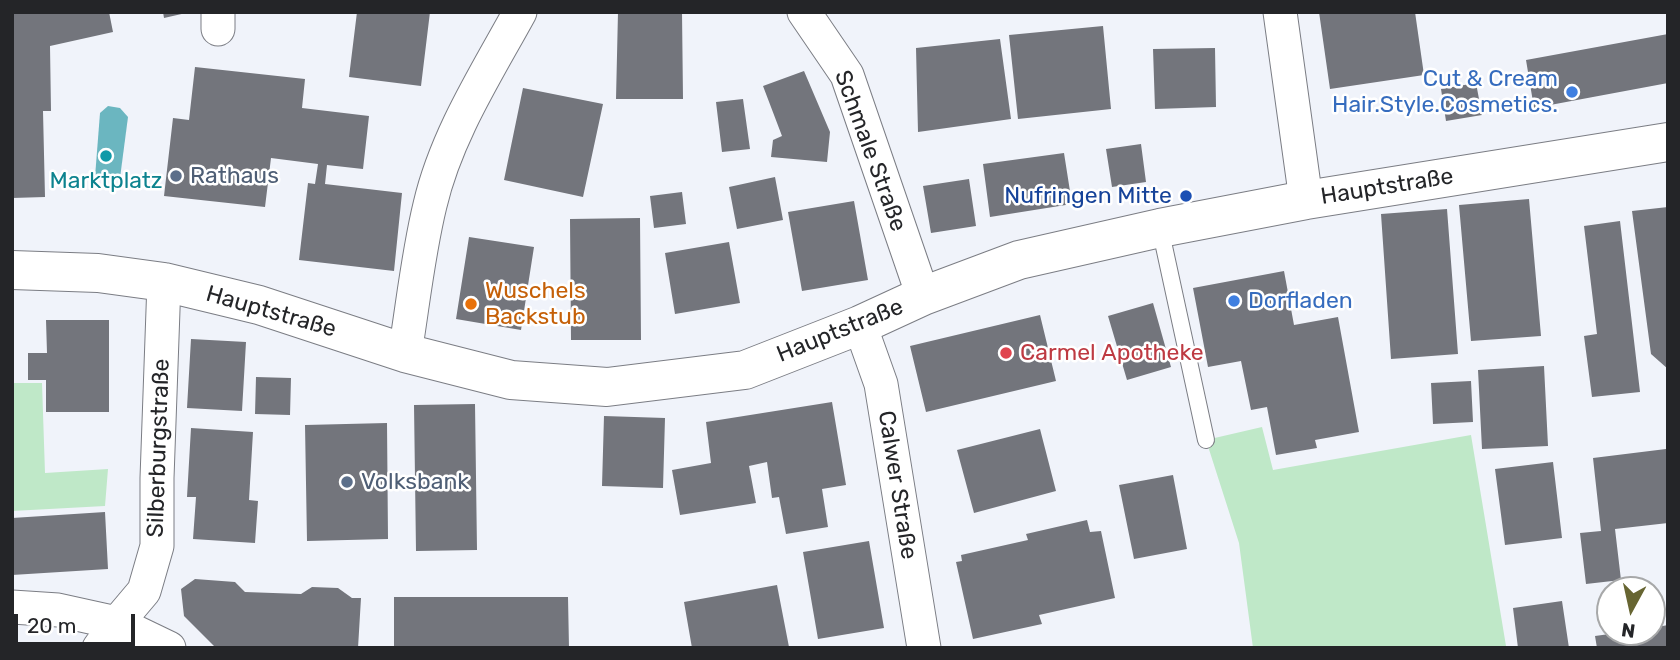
<!DOCTYPE html>
<meta charset="utf-8">
<style>
body{margin:0}
#map{position:relative;width:1680px;height:660px;overflow:hidden;background:#f0f3fa;font-family:Rubik,sans-serif}
canvas{display:block}
.frame{position:absolute;inset:0;border:14px solid #242528;pointer-events:none}
.north{position:absolute;left:1596px;top:576px;width:70px;height:70px;box-sizing:border-box;background:#fff;border:2px solid #a7a8a9;border-radius:50%;rotate:188deg;font-size:19px;font-weight:700;line-height:28px;text-align:center;color:#242528}
.north::after{content:'';display:block;margin:auto;width:24px;height:32px;background:#676532;clip-path:polygon(50% 0,100% 100%,50% 72%,0 100%)}
.scale{position:absolute;left:14px;top:614px;width:121px;height:32px;box-sizing:border-box;border:4px solid #242528;border-top:0;padding-left:9px;font-size:21px;line-height:24px;white-space:nowrap;color:#242528;-webkit-text-stroke:5px #fff;paint-order:stroke}
</style>
<div id="map">
<canvas width="1680" height="660"></canvas>
<div class="frame"></div>
<div class="north">N</div>
<div class="scale">20 m</div>
</div>
<script>
const g = document.querySelector('canvas').getContext('2d');
g.lineJoin = 'round';
function paint(path, color) { g.fillStyle = color; g.fill(path, 'evenodd'); }
function trace(path, color, width, dash) { g.strokeStyle = color; g.lineWidth = width; g.lineCap = dash ? 'butt' : 'round'; g.setLineDash(dash || []); g.stroke(path); }
function label(font, color, halo, rows, align = 'center') {
  g.font = font + ' Rubik,sans-serif'; g.lineWidth = 5; g.setLineDash([]); g.textBaseline = 'middle'; g.strokeStyle = halo; g.fillStyle = color; for (const [text, x, y, turn = 0] of rows) {
    g.save(); g.translate(x, y); g.rotate((+turn || 0) * Math.PI / 180); g.textAlign = isNaN(turn) ? turn : align; if (halo) g.strokeText(text, 0, 0); g.fillText(text, 0, 0); g.restore();
  }
}
const green = new Path2D(`
 M12 383H42L45 473 108 469 105 506 12 511Z
 M1262 427 1273 470 1471 435 1506 646 1253 648 1239 543 1206 440Z`);
const water = new Path2D(`
 M108 106 120 108 128 117 120 178 95 177 100 113Z`);
const building = new Path2D(`
 M12 12H109L113 32 50 46 51 111H43L45 197 12 198Z
 M163 12H186V13L164 18Z
 M357 12H430L421 86 349 77Z
 M618 12H682L683 99H616Z
 M1319 12H1415L1424 75 1330 89Z
 M1103 26 1111 109 1018 119 1009 35Z
 M1668 34V83L1534 108 1526 60Z
 M1000 39 1011 119 918 132 916 48Z
 M1215 48 1216 107 1155 109 1153 49Z
 M195 67 305 79 302 108 369 116 363 169 327 165 325 184 402 193 394 271 299 260 308 183 315 184 318 164 271 158 265 207 164 196 173 118 189 120Z
 M804 71 830 132 827 162 771 157 773 140 782 136 763 86Z
 M1476 83 1482 115 1446 121 1441 89Z
 M523 88 603 104 583 197 504 180Z
 M743 99 750 149 722 152 716 102Z
 M1141 144 1146 182 1112 187 1106 149Z
 M1064 153 1072 204 990 217 983 164Z
 M775 177 783 220 737 229 729 187Z
 M969 179 976 226 931 233 923 186Z
 M682 192 686 224 654 228 650 196Z
 M1529 199 1541 336 1471 341 1459 205Z
 M854 201 868 280 802 291 788 212Z
 M1668 207V369L1651 354 1632 211Z
 M1447 209 1458 354 1391 359 1381 214Z
 M640 218 641 340H571L570 219Z
 M1620 221 1640 392 1592 397 1584 336 1597 334 1584 226Z
 M469 237 534 247 521 330 456 319Z
 M729 242 740 303 675 314 665 253Z
 M1284 271 1294 325 1338 317 1359 432 1315 440 1317 448 1276 455 1267 407 1251 410 1241 361 1208 367 1193 288Z
 M1153 303 1171 367 1127 380 1108 316Z
 M1040 315 1056 381 926 412 910 346Z
 M46 320H109V412H46V380H28V353H47Z
 M191 339 246 342 242 411 187 408Z
 M1544 366 1548 446 1482 449 1478 370Z
 M256 377 291 378 290 415 255 414Z
 M1471 381 1473 422 1433 424 1431 383Z
 M832 402 846 485 822 489 828 527 786 534 779 497 772 498 767 462 749 466 756 503 680 515 672 470 711 463 706 422Z
 M475 404 477 550 416 551 414 405Z
 M604 416 665 418 663 488 602 486Z
 M387 423 388 539 307 541 305 425Z
 M191 428 253 432 249 500 258 501 255 543 193 539 196 497H187Z
 M1040 429 1056 491 974 513 957 450Z
 M1666 449 1668 523 1615 529 1621 580 1586 584 1580 533 1601 531 1593 458Z
 M1553 462 1562 538 1505 545 1495 469Z
 M1173 475 1187 549 1134 559 1119 485Z
 M105 512 108 569 12 575V518Z
 M1087 520 1090 532 1101 531 1115 598 1039 615 1042 624 973 639 956 562 962 561 961 555 1028 540 1026 534Z
 M869 541 884 628 818 639 803 552Z
 M195 579 235 582 245 592 301 594 312 587 338 588 352 598H361L358 648H216L184 616 181 589Z
 M777 585 789 647 692 648 684 602Z
 M394 597H568L569 648H394Z
 M1562 601 1569 648H1518L1513 608Z
 M1668 625V648H1597L1595 636 1624 632H1652V628Z`);
const lane = new Path2D(`
 M1160 228 1206 440`);
const street = new Path2D(`
 M804 12 847 75 923 296
 M1280 12 1306 200
 M218 29V12
 M860 325 881 384 924 648
 M405 353C413 304 418 254 430 205 446 136 486 74 520 12
 M12 607 58 610 117 623 144 591 157 546V478L164 282
 M99 648 117 623 169 648`);
const secondary = new Path2D(`
 M12 270 98 273 164 282 259 305 405 353 511 380 607 387 745 370 860 325 923 296 1019 260 1160 228 1306 200 1668 142`);
const markers = [
 [1572,92,7,"#3f7fe0"],
 [106,156,7,"#0f9aa8"],
 [176,176,7,"#5c6f8a"],
 [1186,196,7,"#1a4fb4"],
 [1234,301,7,"#3f7fe0"],
 [471,304,7,"#e8710a"],
 [1006,353,7,"#e0444e"],
 [347,482,7,"#5c6f8a"]
];
const shopNames = [
 ["Cut & Cream",1558,79],
 ["Hair.Style.Cosmetics.",1558,105],
 ["Dorfladen",1248,301,"left"]
];
const streetNames = [
 ["Schmale Straße",870,151,70],
 ["Hauptstraße",1387,187,-9],
 ["Hauptstraße",271,312,16],
 ["Hauptstraße",840,331,-22],
 ["Silberburgstraße",159,448,-88],
 ["Calwer Straße",897,485,81]
];
const serviceNames = [
 ["Rathaus",190,176],
 ["Volksbank",361,482]
];
const cultureNames = [
 ["Marktplatz",106,181]
];
const transitNames = [
 ["Nufringen Mitte",1172,196]
];
const foodNames = [
 ["Wuschels",485,291],
 ["Backstub",485,317]
];
const healthNames = [
 ["Carmel Apotheke",1020,353]
];
paint(green, '#bfe8c8');
paint(water, '#6bb6c0');
paint(building, '#73757c');
trace(lane, '#7b7d84', 18);
trace(street, '#7b7d84', 35);
trace(secondary, '#7b7d84', 40);
trace(lane, '#fff', 16);
trace(street, '#fff', 33);
trace(secondary, '#fff', 38);
for (const [x, y, r, color] of markers) { const dot = new Path2D(); dot.arc(x, y, r, 0, 2 * Math.PI); g.fillStyle = color; g.fill(dot); trace(dot, '#fff', 2.5); }
label('23px', '#366cbe', '#fff', shopNames, 'right');
label('23px', '#242528', '#fff', streetNames);
label('23px', '#4e5e75', '#fff', serviceNames, 'left');
label('23px', '#0d838f', '#fff', cultureNames);
label('23px', '#164399', '#fff', transitNames, 'right');
label('23px', '#c56008', '#fff', foodNames, 'left');
label('23px', '#be3a42', '#fff', healthNames, 'left');
</script>
